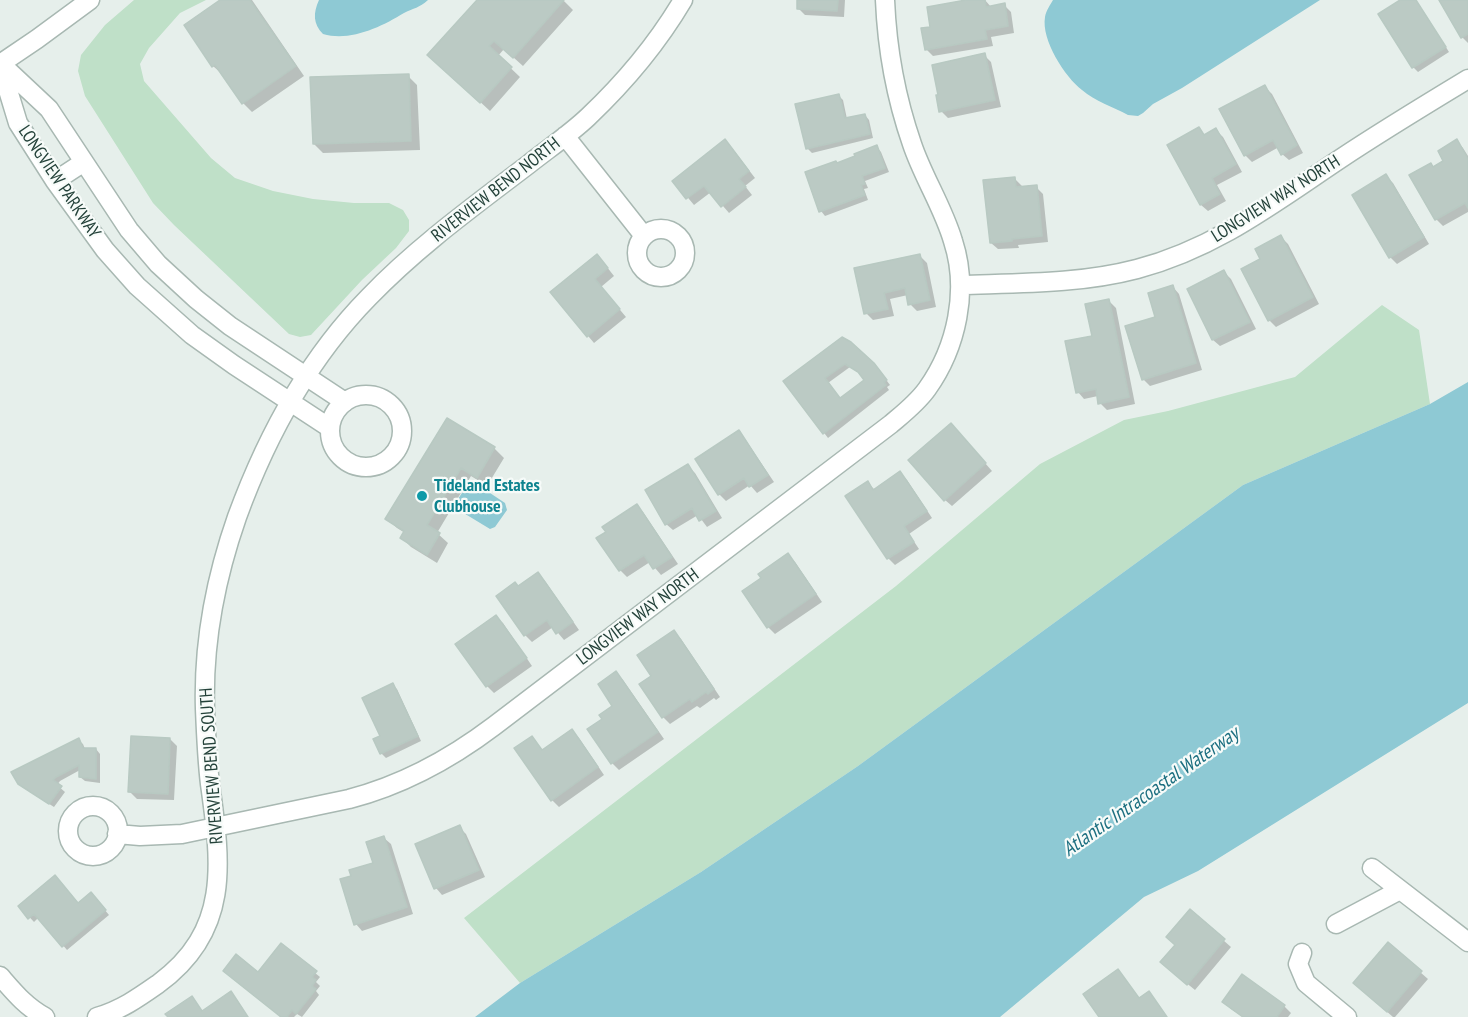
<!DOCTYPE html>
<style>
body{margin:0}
canvas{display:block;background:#e6efeb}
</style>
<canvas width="1468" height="1017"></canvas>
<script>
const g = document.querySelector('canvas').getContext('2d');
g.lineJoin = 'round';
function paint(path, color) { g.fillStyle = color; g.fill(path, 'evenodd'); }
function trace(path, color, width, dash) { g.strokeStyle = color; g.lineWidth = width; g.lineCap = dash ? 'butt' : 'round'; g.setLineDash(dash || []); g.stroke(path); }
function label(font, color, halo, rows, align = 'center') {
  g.font = font + ' "PT Sans Narrow",sans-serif'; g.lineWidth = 4.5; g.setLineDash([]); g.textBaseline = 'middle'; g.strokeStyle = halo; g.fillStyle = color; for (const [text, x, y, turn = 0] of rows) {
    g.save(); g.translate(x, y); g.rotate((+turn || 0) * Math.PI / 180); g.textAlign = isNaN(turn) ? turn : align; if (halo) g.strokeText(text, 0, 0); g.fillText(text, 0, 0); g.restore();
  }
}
const green = new Path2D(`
 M134 0H206L180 13 149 48 140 64 144 81 211 158 235 178 273 191 313 199 354 203H389L403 210 409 220V231L396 248 362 280 311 335 300 337 289 334 174 225 153 203 85 96 78 71 81 55 105 25Z
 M1382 305 1419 330 1430 404 1243 485 858 766 701 872 520 983 464 918 896 586 1040 464 1124 420 1168 411 1295 377Z`);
const water = new Path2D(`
 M319 0H428C419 8 414 8 404 13 381 27 350 42 323 34 313 24 313 13 319 0Z
 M1053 0H1320L1182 88 1153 104 1143 113 1138 116 1128 115C1113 107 1095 101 1082 90 1065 77 1041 40 1045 17 1046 11 1050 5 1053 0Z
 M1468 382V703L1198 871 1144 897 1000 1017H475L520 983 701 872 858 766 1243 485 1430 404Z
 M475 483 505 503 507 510 495 527 490 529 457 509 456 502 468 484Z`);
const shadow = new Path2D(`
 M223 0H252L304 76 252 112 243 103 223 75 213 66 186 26Z
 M479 0H563L573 10 523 66 504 49 498 56 520 77 490 111 439 64Z
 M799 0H845L844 17 805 15 799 9Z
 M976 0H985L991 7 1004 5 1011 12 1014 33 991 37 993 46 933 56 926 49 932 28Z
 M1403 0H1416L1449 52 1418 72 1414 68 1380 14Z
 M1440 0H1468V43L1462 37Z
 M984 55 991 62 1001 107 948 118 941 111Z
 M408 76 417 85 420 150 323 153 314 144Z
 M1265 87 1272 94 1303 153 1289 160 1282 154 1279 147 1252 162 1245 155Z
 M838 95 843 100 847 119 865 115 869 120 873 138 812 153 807 148Z
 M1199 129 1205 136 1216 130 1223 137 1242 172 1217 185 1226 201 1208 211 1201 205 1169 146Z
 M1457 141 1463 148 1468 156V212L1443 226 1436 219 1434 168 1445 161Z
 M877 147 881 152 889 172 865 181 868 188 864 189 868 200 825 216 821 211 838 164Z
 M732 148 755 178 745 186 752 195 729 213 711 192 694 205 674 181Z
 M1386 176 1393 183 1429 244 1397 264 1390 257Z
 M1015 179 1022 186V188L1036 187 1043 194 1048 242 1018 245 1019 248 998 249 991 243Z
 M1281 237 1288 244 1319 304 1276 327 1269 320Z
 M920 256 927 263 936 307 917 311 910 304 908 295 890 299 894 316 873 320 866 313 856 270Z
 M603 262 614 276 601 287 626 317 594 343 552 293Z
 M1224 272 1231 279 1256 329 1220 346 1213 340 1189 289Z
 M1173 287 1179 294 1202 370 1150 386 1143 379 1157 318Z
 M1109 301 1116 308 1135 404 1107 410 1100 403 1098 396 1084 399 1078 392 1094 337Z
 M842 339 878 369 890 385 887 387 889 390 828 438 785 382ZM850 367 861 374 866 381 840 400 828 383Z
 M447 420 494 448 504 458 487 486 471 476 437 533 448 543 437 563 411 547 402 538 405 533 397 528 387 519Z
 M957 431 992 471 952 506 945 500Z
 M739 432 745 439 774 482 757 493 750 485 726 501 719 494Z
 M688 466 695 473 722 518 707 527 698 515 673 530 666 524Z
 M900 473 907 480 932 518 909 534 919 549 895 565 888 558 847 497 868 483 875 490Z
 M637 506 643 512 678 564 661 575 650 562 627 577 620 570 608 532Z
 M788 555 795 562 822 602 775 634 768 627 763 579Z
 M538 574 545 581 579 630 564 640 553 627 532 642 525 635 518 588Z
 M496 617 503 623 532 666 494 693 487 686 457 644Z
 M674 632 681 639 720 697 716 700 714 698 700 708 697 706 670 724 663 717 641 685 653 677Z
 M616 673 623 680 664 739 619 770 612 763 589 730 604 720 614 706Z
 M392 685 397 689 421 741 386 758 381 753Z
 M572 731 579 738 604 775 559 807 552 800 532 738 543 751Z
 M170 739 177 746 174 800 137 799 130 792Z
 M78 740 83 744 85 749H96L100 754V783L85 781 80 777V770L60 781 57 785 65 792 54 807 24 788 19 783Z
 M459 827 466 834 485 877 442 895 436 888Z
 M384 838 391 844 413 914 362 931 356 924 353 877 374 864Z
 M95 898 109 915 67 950 39 917 34 922 20 907 79 905Z
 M1190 911 1231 947 1195 990 1169 969 1176 945Z
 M1388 944 1428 979 1395 1017H1393L1362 990Z
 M281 945 320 977 316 982 320 986 316 991 319 995 302 1017 297 1014 294 1017H282L258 974Z
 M1242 976 1284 1006 1291 1013 1288 1017H1243L1231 1009 1224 1002Z`);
const building = new Path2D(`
 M220 0H250L296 66 242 104 215 65 212 67 184 25Z
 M477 0H564L513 58 494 41 489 46 512 67 480 103 427 55Z
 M797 0H838L837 11 797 9Z
 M966 0H985L986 7 1005 3 1008 26 985 30 987 39 925 50 921 28 930 27 927 7Z
 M1400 0H1416L1446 47 1412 68 1378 14Z
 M1439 0H1468V34L1461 38Z
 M985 53 995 100 939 112 936 95H938L932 65Z
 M409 74 411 141 313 144 310 77Z
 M1265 85 1297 145 1281 155 1273 140 1244 156 1219 109Z
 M839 94 845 118 865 114 870 134 806 149 795 104Z
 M1199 127 1204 135 1216 128 1236 164 1212 178 1220 194 1200 205 1167 145Z
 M725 139 749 171 739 179 746 187 721 207 704 186 686 199 672 181Z
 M1457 139 1468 159V208L1465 203 1435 220 1409 175 1431 163 1433 167 1443 161 1438 151Z
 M877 145 885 168 862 176 865 184 861 185 865 195 819 212 805 172 836 161 837 163 855 156 854 154Z
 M1386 174 1424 237 1389 258 1352 195Z
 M1015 177 1016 187 1037 185 1042 236 1012 239V241L990 243 983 180Z
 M1281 235 1313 297 1268 321 1241 269 1260 259 1255 249Z
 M597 254 608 268 595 279 620 309 587 337 550 292Z
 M920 254 930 300 908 305 905 288 884 293 888 309 864 314 854 268Z
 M1224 270 1250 322 1212 340 1187 289Z
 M1173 285 1196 363 1142 380 1125 326 1155 317 1148 293Z
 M1109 299 1129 397 1098 404 1096 389 1076 393 1065 341 1092 336 1085 304Z
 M842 337 851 342 874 363 887 380 884 382 886 385 823 434 783 381ZM845 364 858 372 864 380 840 398 825 378Z
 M447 418 495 447 477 478 461 468 427 525 440 533 427 555 400 538 404 531 385 519Z
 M951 423 986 463 944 501 908 460Z
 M739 430 768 475 749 487 744 478 718 495 695 459Z
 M688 464 716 511 699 521 692 508 665 525 645 490Z
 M900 471 927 511 904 526 914 542 887 559 845 496 868 481 873 490Z
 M637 504 672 557 653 569 644 555 619 571 596 538 606 532 602 527Z
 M788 553 816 594 767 628 742 591 761 578 758 574Z
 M538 572 573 622 556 634 547 620 524 636 496 596 515 582 518 586Z
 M496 615 527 658 486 687 455 644Z
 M674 630 714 689 708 694 706 692 692 702 690 699 662 718 639 684 651 676 637 655Z
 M616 671 658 732 611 764 587 729 602 719 599 715 612 706 598 684Z
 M393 683 418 736 380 754 373 739 380 736 362 698Z
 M572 729 598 767 551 801 514 748 532 736 542 750Z
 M131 736 170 738 168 794 128 792Z
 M79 738 83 748H96V779L79 777V765L56 777 53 780 62 786 49 804 18 784 11 772Z
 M460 825 479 870 434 889 415 844Z
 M384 836 407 907 354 925 340 879 351 876 349 870 373 863 366 842Z
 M55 875 78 903 91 892 106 910 62 947 34 914 28 919 18 906Z
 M1190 909 1225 939 1187 985 1160 962 1175 945 1166 937Z
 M1388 942 1422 971 1387 1012 1353 983Z
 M281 943 317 971 312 977 316 980 312 986 316 989 296 1014 292 1010 287 1017H281L223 971 236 954 258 972Z
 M1118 969 1139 998 1149 991 1167 1017H1099L1083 994Z
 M1242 974 1285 1005 1277 1017H1243L1222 1002Z
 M231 991 248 1017H168L165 1014 192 996 202 1011Z`);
const minor = new Path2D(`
 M0 64 18 123 55 181 105 250 137 286 192 335 234 365 330 428
 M0 64 37 39 90 0
 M1 64 49 109 129 230 158 264 196 299 230 326 345 402
 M565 136 644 236
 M55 181 84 162
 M637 253a24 24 0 1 1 48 0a24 24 0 1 1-48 0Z
 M961 285C1019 283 1080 284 1137 269 1216 248 1274 203 1340 159 1382 131 1425 105 1468 79
 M330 431a36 36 0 1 1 72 0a36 36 0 1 1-72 0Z
 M68 831a25 25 0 1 1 50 0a25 25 0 1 1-50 0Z
 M117 834 140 836 182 834 349 799C403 785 449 760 494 726L891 424C904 413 917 403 927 389 957 347 969 290 953 241 943 207 923 177 912 144 896 98 887 48 885 0
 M1372 868 1468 942
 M1336 924 1400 890
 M1302 953 1298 964 1306 983 1347 1017
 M0 976C14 992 26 1007 45 1017
 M97 1017C121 1010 138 998 158 984 231 931 221 863 210 784 207 759 206 734 205 709 203 644 216 577 237 517 267 435 308 359 369 297 417 247 474 206 529 164 548 149 570 134 588 117 625 82 657 44 683 0`);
const markers = [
 [422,496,6,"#0f9aa8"]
];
const streetNames = [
 ["LONGVIEW PARKWAY",59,182,56],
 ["RIVERVIEW BEND NORTH",496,190,-38],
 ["LONGVIEW WAY NORTH",1276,199,-32],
 ["LONGVIEW WAY NORTH",638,617,-37],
 ["RIVERVIEW BEND SOUTH",212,766,-94]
];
const cultureNames = [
 ["Tideland Estates",434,486],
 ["Clubhouse",434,507]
];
const waterNames = [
 ["Atlantic Intracoastal Waterway",1151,792,-35]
];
paint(green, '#bfe0c8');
paint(water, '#8ec9d4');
paint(shadow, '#0003');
paint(building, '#bbcac4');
trace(building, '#b8c9c2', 1.5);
trace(minor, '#a8b8b2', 21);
trace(minor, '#fff', 18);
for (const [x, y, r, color] of markers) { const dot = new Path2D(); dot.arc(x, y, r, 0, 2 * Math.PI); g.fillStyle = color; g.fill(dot); trace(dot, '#f7fbf9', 2); }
label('18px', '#24423a', '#f7fbf9', streetNames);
label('bold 18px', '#0d838f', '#f7fbf9', cultureNames, 'left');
label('italic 20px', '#1c6f80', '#f7fbf9', waterNames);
</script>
